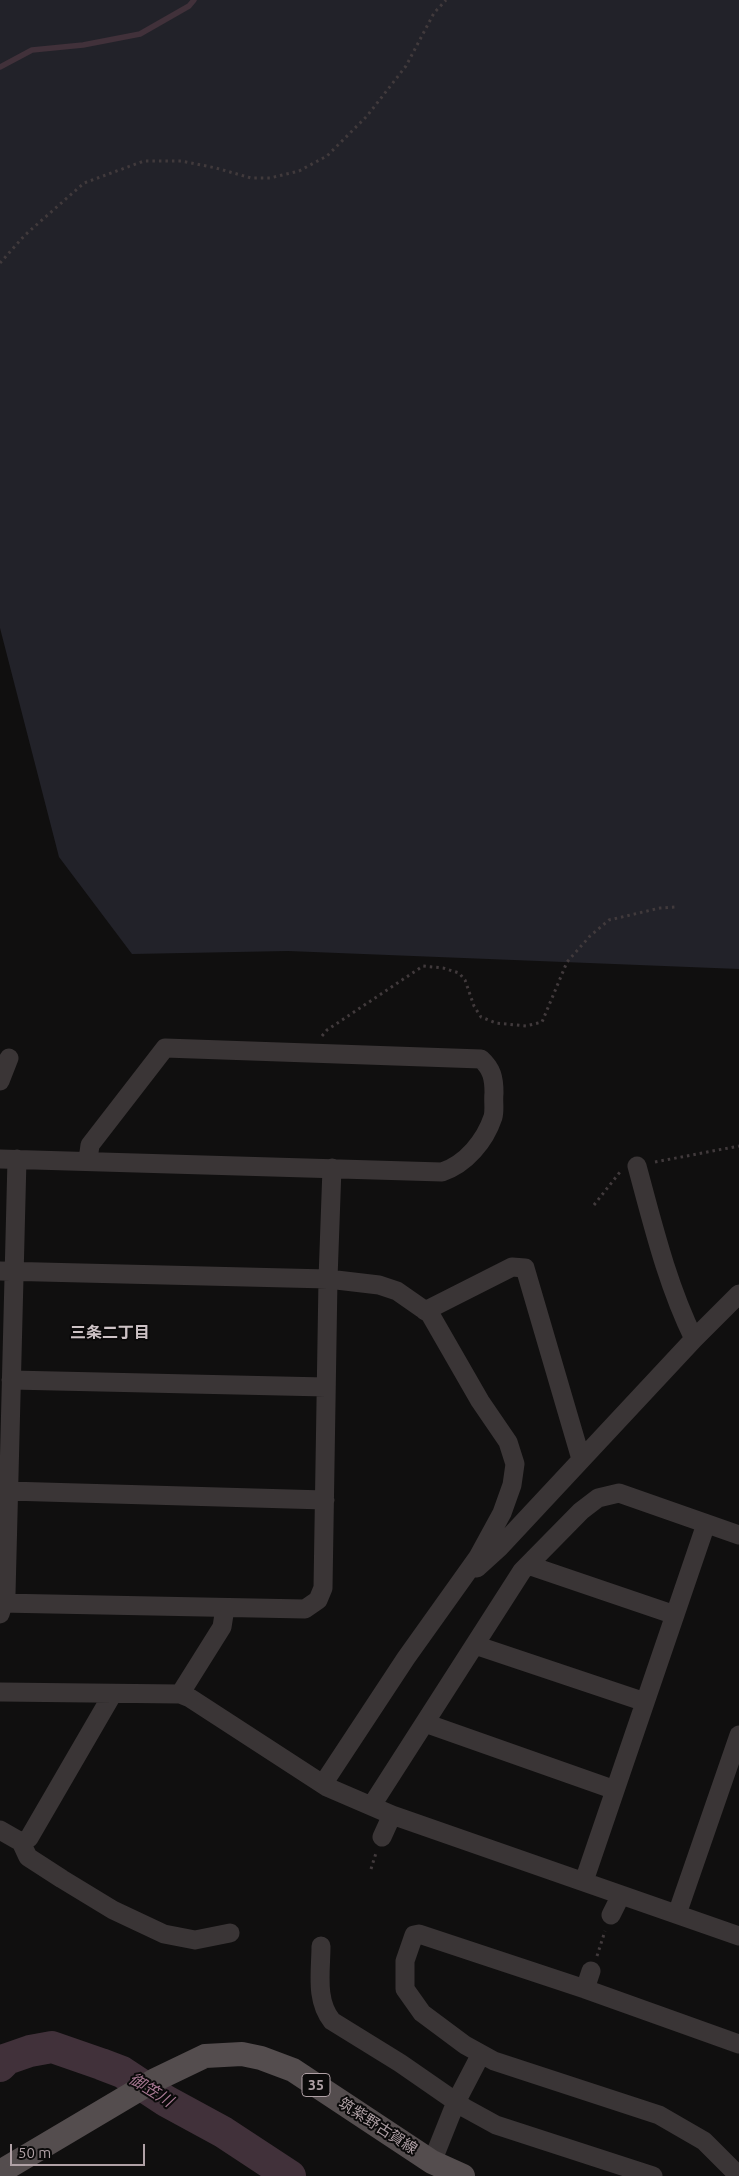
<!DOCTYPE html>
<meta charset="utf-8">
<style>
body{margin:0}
#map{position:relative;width:739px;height:2176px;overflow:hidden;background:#100f0f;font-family:Ubuntu,sans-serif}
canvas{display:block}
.scale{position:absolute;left:10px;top:2144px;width:135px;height:22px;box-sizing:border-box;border:2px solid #b0a1a6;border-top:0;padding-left:6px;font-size:15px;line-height:18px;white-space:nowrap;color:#b0a1a6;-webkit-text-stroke:4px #0b0a0a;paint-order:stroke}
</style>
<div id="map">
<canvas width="739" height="2176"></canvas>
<div class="scale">50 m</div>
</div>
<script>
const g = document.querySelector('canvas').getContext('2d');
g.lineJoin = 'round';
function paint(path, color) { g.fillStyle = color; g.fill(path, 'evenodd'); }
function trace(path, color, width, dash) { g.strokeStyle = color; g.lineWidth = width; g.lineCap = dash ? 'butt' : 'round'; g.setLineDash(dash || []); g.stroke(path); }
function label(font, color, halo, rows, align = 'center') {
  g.font = font + ' Ubuntu,"Noto Sans JP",sans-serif'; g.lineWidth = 4; g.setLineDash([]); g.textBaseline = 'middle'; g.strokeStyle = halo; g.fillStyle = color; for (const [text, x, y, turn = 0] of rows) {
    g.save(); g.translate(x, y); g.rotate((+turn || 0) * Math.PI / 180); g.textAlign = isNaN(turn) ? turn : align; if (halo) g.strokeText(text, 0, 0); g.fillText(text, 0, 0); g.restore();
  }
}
const green = new Path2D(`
 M0 0H739V969L288 951 132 954 59 857 0 628Z`);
const stream = new Path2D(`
 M0 67 32 50 83 45 140 34 189 6 194 0`);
const river = new Path2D(`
 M0 2066 7 2059 30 2051 52 2047 101 2064 122 2072 166 2101 223 2132 290 2176`);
const path = new Path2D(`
 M0 263 25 235 84 183 144 161H181L216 168 251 178H270L299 171 327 156 367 116 406 66 434 13 446 0
 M322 1036 327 1030 423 966 443 968 459 973 465 980 474 1006 481 1017 496 1023 526 1026 542 1022 567 962 590 936 609 920 660 908 676 907
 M655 1162 739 1146
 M594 1205 620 1172
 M371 1869 376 1853
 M597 1956 605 1931`);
const minor = new Path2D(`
 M0 1081 9 1058
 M0 1159 442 1172C466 1164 485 1141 493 1117 495 1110 493 1101 494 1093 494 1078 492 1069 481 1059L165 1048 90 1145 88 1160
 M637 1166C653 1225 667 1284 694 1339
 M0 1271 328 1279 379 1285 397 1291 430 1314 480 1401 508 1442 515 1464 512 1485 502 1513 478 1557 406 1658 323 1784
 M425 1311 512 1267 525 1268 581 1459
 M11 1380 326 1387
 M8 1491 325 1500
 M528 1565 675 1615
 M477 1568 499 1548 694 1339 739 1294
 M0 1603 305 1609 318 1600 323 1588 328 1279 332 1168
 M0 1614 6 1594 17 1159
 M475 1645 645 1702
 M0 1692 180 1694 190 1698 327 1787 392 1815 739 1936
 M180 1694 222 1627 225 1608
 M425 1723 615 1790
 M372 1805 522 1571 581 1511 598 1498 619 1493 739 1535
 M0 1830 21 1842 29 1838 112 1695
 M382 1837 392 1815
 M21 1842 28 1857 62 1879 113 1910 164 1934 195 1940 230 1933
 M584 1881 706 1524
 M677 1914 739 1735
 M611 1915 621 1895
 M321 1946C321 1971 315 2000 332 2021L400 2063 465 2108 496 2125 653 2176
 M585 1989 591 1971
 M739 2044 585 1989 419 1934 414 1935 405 1961V1989L422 2013 465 2045 494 2061 659 2115 704 2141 739 2176
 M432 2162 456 2102 481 2054`);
const major = new Path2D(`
 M0 2172 155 2080 205 2056 242 2054 261 2058 293 2070 432 2162 463 2176`);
const shields = [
 [316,2085,28]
];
const shieldNames = [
 ["35",316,2085]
];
const streetNames = [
 ["筑紫野古賀線",378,2126,33]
];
const neighbourhoodNames = [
 ["三条二丁目",110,1333]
];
const waterNames = [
 ["御笠川",151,2090,32]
];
paint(green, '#222229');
trace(stream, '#41313a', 5.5);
trace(river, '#41313a', 32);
trace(path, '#413a3c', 3, [2.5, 4]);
trace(minor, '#3a3536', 19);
trace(major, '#544d4e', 24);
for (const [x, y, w] of shields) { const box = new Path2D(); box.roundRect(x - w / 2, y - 11.5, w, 23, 4); g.fillStyle = '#0b0a0a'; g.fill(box); trace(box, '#b0a1a6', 1); }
label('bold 14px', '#b0a1a6', null, shieldNames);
label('15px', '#b0a1a6', '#0b0a0a', streetNames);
label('bold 16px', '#cdc2c5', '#0b0a0a', neighbourhoodNames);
label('italic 16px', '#aa7a95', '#0b0a0a', waterNames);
</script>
